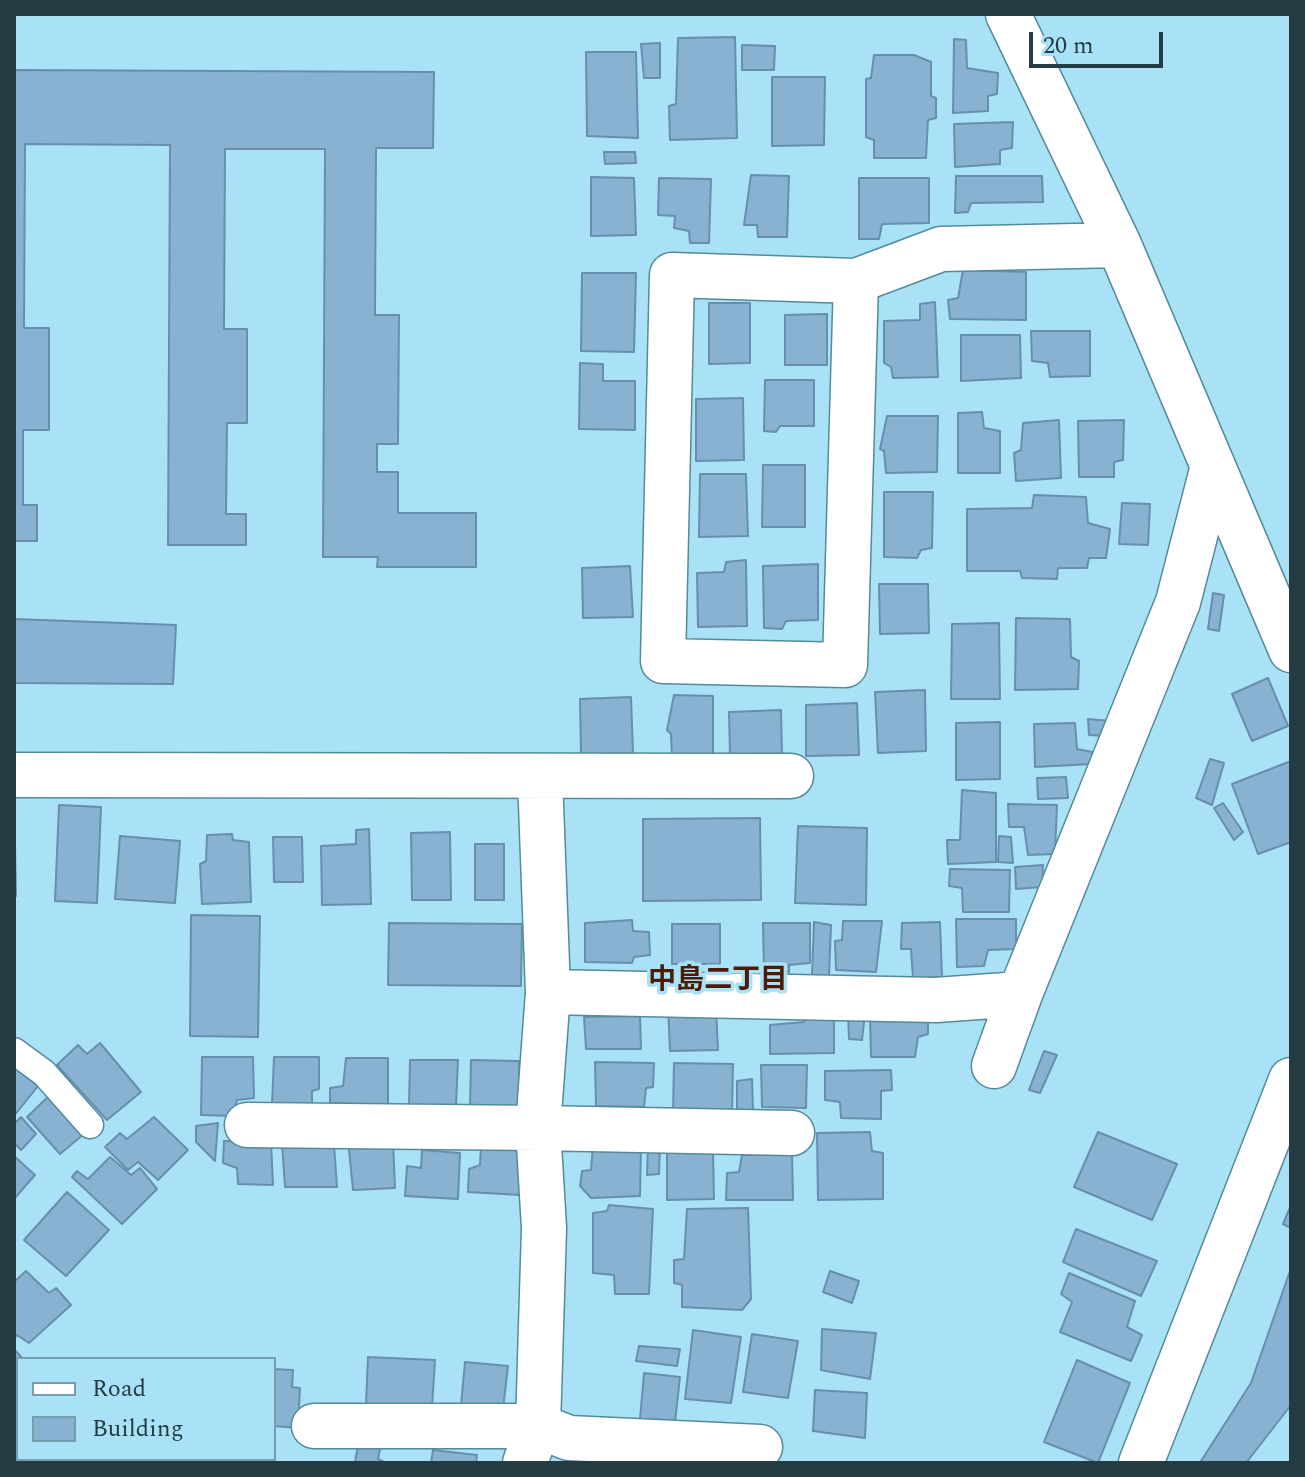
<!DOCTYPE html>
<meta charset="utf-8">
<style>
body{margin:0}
#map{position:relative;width:1305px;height:1477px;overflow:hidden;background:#a9e2f6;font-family:Spectral,serif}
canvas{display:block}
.frame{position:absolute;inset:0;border:16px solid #243b43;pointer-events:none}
.legend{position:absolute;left:16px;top:1357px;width:260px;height:104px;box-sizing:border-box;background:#a9e2f6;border:2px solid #749fae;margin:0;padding:10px 14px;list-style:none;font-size:24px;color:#243b43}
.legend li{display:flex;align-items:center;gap:16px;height:40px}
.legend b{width:40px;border:2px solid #749fae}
.scale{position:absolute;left:1029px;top:32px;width:134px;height:36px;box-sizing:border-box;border:4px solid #243b43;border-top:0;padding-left:10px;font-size:24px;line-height:28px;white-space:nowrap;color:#243b43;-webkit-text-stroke:6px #a9e2f6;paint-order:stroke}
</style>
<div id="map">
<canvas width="1305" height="1477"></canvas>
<div class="frame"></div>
<ul class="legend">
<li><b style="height:10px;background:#fff"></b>Road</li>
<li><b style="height:22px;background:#89b2d2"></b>Building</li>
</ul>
<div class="scale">20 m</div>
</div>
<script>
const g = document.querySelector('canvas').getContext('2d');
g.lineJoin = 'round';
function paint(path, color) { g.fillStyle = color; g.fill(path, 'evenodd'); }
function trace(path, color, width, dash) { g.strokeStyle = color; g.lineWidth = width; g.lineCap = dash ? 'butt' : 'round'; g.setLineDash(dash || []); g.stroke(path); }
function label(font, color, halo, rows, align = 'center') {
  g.font = font + ' Spectral,"Noto Sans JP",serif'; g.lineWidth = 7; g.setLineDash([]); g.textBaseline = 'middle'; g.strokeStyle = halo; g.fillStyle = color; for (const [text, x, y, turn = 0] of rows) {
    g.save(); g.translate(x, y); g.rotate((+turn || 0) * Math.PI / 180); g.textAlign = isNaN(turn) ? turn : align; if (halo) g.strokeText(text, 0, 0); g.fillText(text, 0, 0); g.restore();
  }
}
const building = new Path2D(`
 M735 37 737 138 670 140 669 106 676 104 678 38Z
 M954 39 966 40 967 68 998 73 997 94 988 96V111L953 113Z
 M660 43V78H644L641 44Z
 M742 45 775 46 774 70H742Z
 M586 52H636L638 138 587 136Z
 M874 55H914L931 62V96L936 98V118L928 120 926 158H874V140L866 137V79L871 78Z
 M14 70 434 72 433 148H376L375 315H399L398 444H377V472H398V513H476V567H377L378 557H323L325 149H225L224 329H247V423H227L226 514H246V545H168L170 145 25 144 24 328H49V430H23V505H37V541H14Z
 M772 77H825L824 145 772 146Z
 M1013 122 1012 148 1000 150V164L955 167 954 124Z
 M604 152H635L636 163 605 164Z
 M751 175 789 176 787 237H758L757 225H744Z
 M956 176H1042L1043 202 971 203 968 212 955 213Z
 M591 177 634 178 636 235 591 236Z
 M659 178 711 179 709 243H690L689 231 674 228 675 216 658 215Z
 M859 178H929V223L882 224 879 239H859Z
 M963 270 1026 272V320L950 319 948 300 958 298Z
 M582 273H636L634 352 581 351Z
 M935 302 938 377 893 378 891 367 884 363V321L920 320V304Z
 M709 303H750V363L709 364Z
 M827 314V365H785V315Z
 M1031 331H1090V376L1050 377 1048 363 1032 361Z
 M961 335H1020L1021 378 961 381Z
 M580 363 603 364V381H635V430L579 429Z
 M765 380H814V426H780L776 432 764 431Z
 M743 398 744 460 696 461V399Z
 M982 412 984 428 1000 431V473H958V413Z
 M887 416H938L937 472 886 473 884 451 880 449Z
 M1059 420 1061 478 1016 481 1014 453 1021 450 1023 423Z
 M1124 420 1123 460 1114 462V477H1079L1078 421Z
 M763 465H805V527H762Z
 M700 474H746L748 536 699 537Z
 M884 492H933L932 548 921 550 917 558 884 557Z
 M1034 495 1086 497 1088 523 1110 529 1106 558H1089L1087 568H1058L1057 579 1022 578 1020 571H967V509L1032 508Z
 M1122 503 1150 504 1148 545 1119 544Z
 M746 560 747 626 698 627 697 573 724 572 726 562Z
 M818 564V620L786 621 782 629 764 628 763 566Z
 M630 566 633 617 583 618 582 568Z
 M879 584H928L929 633 880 634Z
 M1213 593 1224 595 1219 631 1208 629Z
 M1016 618 1070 619 1071 657 1079 661 1078 689 1015 690Z
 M14 619 176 625 173 684 14 683Z
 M999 623 1000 699H951L952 624Z
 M1268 678 1288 726 1252 741 1232 694Z
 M925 690 926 751 878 753 875 692Z
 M674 695 713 696V757L672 758 671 734 667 730Z
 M631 697 633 753 581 754 580 699Z
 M857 703 859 755 806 756V705Z
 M781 710 782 755 730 756 729 712Z
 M1088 719 1111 721 1105 736 1089 735Z
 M1000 722V779L956 780V723Z
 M1075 723 1077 749 1092 752V764L1035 767 1034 724Z
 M1210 759 1224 763 1212 805 1196 798Z
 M1291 761V842L1258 854 1232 784Z
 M1066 777 1068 798 1038 799 1037 778Z
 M962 790 996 793V862L948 864 947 840H960Z
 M1223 803 1243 832 1234 840 1214 808Z
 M1008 804 1057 805 1055 854 1028 855 1024 827H1009Z
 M59 805 101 807 97 903 55 901Z
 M760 818 761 900 643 901V819Z
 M798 826 867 828 866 905 795 903Z
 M369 829 371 904 322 905 321 846 356 844V830Z
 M450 832 451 900H412L411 833Z
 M232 834 233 840 249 842 251 902 202 904 200 864 206 861 207 835Z
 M120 836 180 841 175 903 115 899Z
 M999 836 1011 837 1013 863 998 862Z
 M273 837H302L303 882H274Z
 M15 843 16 896H14V843Z
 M475 844H504V900H475Z
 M1043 865 1042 887 1016 889 1015 867Z
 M950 869 1010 870 1009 912H963L962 888 949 886Z
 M191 915 260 916 258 1037 190 1036Z
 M956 919H1016V949L988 950 984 966 957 967Z
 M632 920 633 931 649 932 650 955 634 957 632 963 585 962V923Z
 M843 921H882L876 972 836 970 835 941 842 940Z
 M814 922 831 925 829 976 812 975Z
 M940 922 942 977 913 978 911 949H901L902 923Z
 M389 923 522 924 521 986 388 985Z
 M763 923H810V963L789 965V972L764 973Z
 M672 924H720V964H672Z
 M668 1007 716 1008 718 1050 670 1051Z
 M848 1011 865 1014 862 1040 849 1039Z
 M808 1013 834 1015V1053L770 1054V1025L804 1022Z
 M870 1015H928V1034L918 1037 915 1057H871Z
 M640 1016 641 1049H586L584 1017Z
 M100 1043 141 1092 107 1120 57 1065 78 1045 87 1054Z
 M1044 1051 1057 1055 1040 1093 1029 1090Z
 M202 1057H253L254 1098 237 1100 233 1116 201 1115Z
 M274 1057H319V1089L312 1091V1104H272Z
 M346 1058H388V1105L330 1103V1088L343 1086Z
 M410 1060H458L456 1106 409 1105Z
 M471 1060 519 1061 520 1107H470Z
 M595 1062 654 1063 653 1087 646 1088 644 1107 596 1106Z
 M674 1063 733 1064 732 1112 673 1111Z
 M761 1065H807L806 1108 762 1107Z
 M14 1067 38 1086 14 1116Z
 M891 1070 892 1090 881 1091V1119L841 1118 840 1102 825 1100V1071Z
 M752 1079 753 1110 737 1111V1081Z
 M52 1093 85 1133 60 1154 27 1117Z
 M21 1117 36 1134 21 1150 14 1143V1124Z
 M154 1117 188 1150 158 1180 138 1162 128 1170 105 1147 120 1133 127 1139Z
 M218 1123 215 1161 196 1142V1126Z
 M870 1132 872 1151 883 1153V1199L818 1200 817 1133Z
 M1098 1132 1177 1164 1152 1220 1074 1187Z
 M348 1140 393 1141 395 1188 353 1190Z
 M224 1141 271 1142 273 1185 238 1184 237 1168 223 1163Z
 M282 1144H334L337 1187H285Z
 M481 1145 511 1146 523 1159 520 1195 468 1192 469 1169 480 1165Z
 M593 1145 641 1146 640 1196 591 1198 580 1186 582 1171 591 1170Z
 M660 1145 659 1174 647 1175 648 1146Z
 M756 1147 792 1150 793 1200H726L727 1173 739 1172 742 1155H752Z
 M422 1150 460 1153 458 1199 405 1196 407 1166 421 1168Z
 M713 1151 714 1199 667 1200V1152Z
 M14 1156 35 1175 14 1199Z
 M110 1157 131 1175 140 1168 157 1189 122 1224 72 1177 77 1171 88 1179Z
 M67 1192 109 1230 66 1276 24 1240Z
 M609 1205 653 1209 649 1294H615L614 1275 593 1273V1213L607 1211Z
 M1291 1205V1228L1283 1224Z
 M748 1208 751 1299 742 1310 682 1307V1285L674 1283V1260L684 1259 687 1209Z
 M1076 1229 1157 1261 1141 1296 1063 1262Z
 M1291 1268V1405L1246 1463H1203L1201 1461 1251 1383Z
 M26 1271 49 1293 56 1288 71 1305 29 1343 17 1335 14 1339V1282Z
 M830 1271 859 1281 852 1303 823 1292Z
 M1069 1273 1135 1301 1127 1327 1142 1335 1131 1361 1060 1332 1072 1302 1061 1294Z
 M822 1329 876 1333 870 1379 821 1370Z
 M693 1330 741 1337 731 1403 685 1399Z
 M752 1334 798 1341 788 1398 743 1392Z
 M639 1346 680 1349 677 1366 636 1361Z
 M14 1349 23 1359H18V1402L14 1406Z
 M368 1357 435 1360 432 1407 366 1404Z
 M1077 1360 1130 1383 1098 1463 1044 1442Z
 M465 1362 508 1366 503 1409 461 1405Z
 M274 1369 293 1370 292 1387 300 1388 298 1428 274 1426Z
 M644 1373 680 1377 675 1422 640 1419Z
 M815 1390 867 1393 865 1438 813 1431Z
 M358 1445 380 1449 378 1459 386 1463H355Z
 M433 1450 477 1455 476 1463H431Z
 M77 1459H98L93 1463H80Z
 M138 1459H164V1463H132Z
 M218 1459H272V1463H218Z`);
const lane = new Path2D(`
 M14 1051 44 1073 90 1125`);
const street = new Path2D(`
 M1008 14 1119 245 1291 650
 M856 281 845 665 663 661 672 275 856 281 941 249 1119 245
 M14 775 791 776
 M540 777 548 992 936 1000 1020 994
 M548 992 538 1128 792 1133
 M994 1066 1020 994 1178 602 1213 466
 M247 1125 538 1128 544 1228 538 1426H314
 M525 1463 538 1426 569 1438 760 1447`);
const secondary = new Path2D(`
 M1141 1463 1291 1080`);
const neighbourhoodNames = [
 ["中島二丁目",718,983]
];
paint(building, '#89b2d2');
trace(building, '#678fad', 2);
trace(lane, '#548a9c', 29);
trace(street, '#548a9c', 47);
trace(secondary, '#548a9c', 47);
trace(lane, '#fff', 26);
trace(street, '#fff', 44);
trace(secondary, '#fff', 44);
label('bold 28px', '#4b1b05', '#a9e2f6', neighbourhoodNames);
</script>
